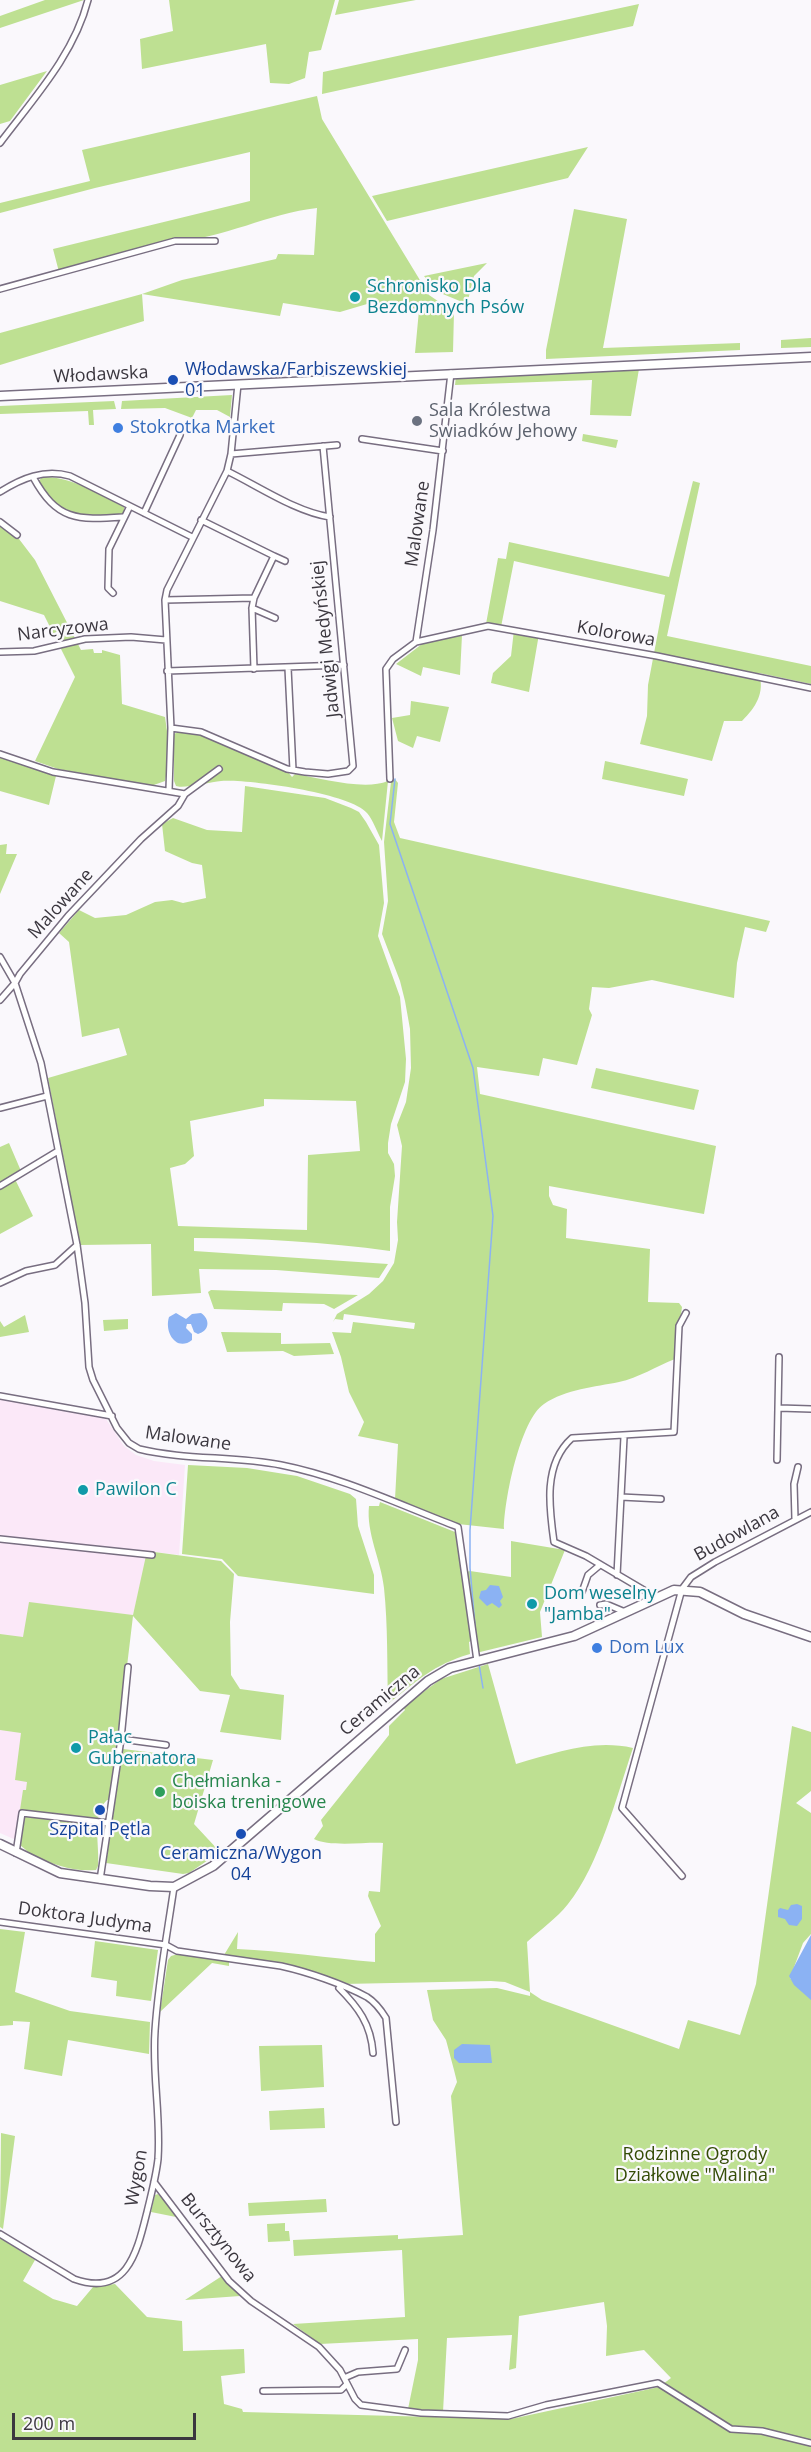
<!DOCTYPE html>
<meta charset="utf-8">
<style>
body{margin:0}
#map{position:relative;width:811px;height:2452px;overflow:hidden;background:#faf8fc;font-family:"Open Sans",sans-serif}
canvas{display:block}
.scale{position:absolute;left:12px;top:2413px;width:184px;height:27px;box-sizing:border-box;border:3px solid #3b373f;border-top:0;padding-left:8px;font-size:18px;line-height:21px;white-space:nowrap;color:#3b373f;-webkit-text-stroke:4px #faf8fc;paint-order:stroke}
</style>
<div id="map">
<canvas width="811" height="2452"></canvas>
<div class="scale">200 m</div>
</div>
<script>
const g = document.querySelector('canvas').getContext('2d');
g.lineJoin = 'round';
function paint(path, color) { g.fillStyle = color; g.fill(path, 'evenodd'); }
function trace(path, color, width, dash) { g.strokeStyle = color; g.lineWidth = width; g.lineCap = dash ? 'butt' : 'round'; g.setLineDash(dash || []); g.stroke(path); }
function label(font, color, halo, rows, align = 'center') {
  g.font = font + ' "Open Sans",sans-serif'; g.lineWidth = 4.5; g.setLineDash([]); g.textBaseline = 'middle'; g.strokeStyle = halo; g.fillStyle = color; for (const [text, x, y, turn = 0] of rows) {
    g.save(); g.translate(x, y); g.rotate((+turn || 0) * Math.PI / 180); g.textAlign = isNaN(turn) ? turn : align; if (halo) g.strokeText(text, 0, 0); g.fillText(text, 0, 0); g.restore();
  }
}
const medical = new Path2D(`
 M0 1399 106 1419 124 1446 136 1455 154 1461 185 1465 179 1555 148 1551 133 1615 25 1844 0 1833Z`);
const green = new Path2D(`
 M45 0H84L0 28V16Z
 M169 0H335L321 50 309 52 305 78 289 84 270 83 266 44 142 69 140 39 173 31Z
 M339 0H416L335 15Z
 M639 4 633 26 322 94 323 72Z
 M47 71 10 121 0 124V85Z
 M317 96 322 119 429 295 454 312 453 352 415 353 419 310 402 305 367 304 340 312 283 303 280 316 142 294 144 321 0 365V333L142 294 182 280 276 259 278 254 314 255 317 208C269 213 223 239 175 241L59 272 53 249 250 201V152L95 188 0 213V203L90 181 82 150Z
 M588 147 568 178 387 221 372 196Z
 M574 209 627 219 603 348 740 343V350L546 359V350Z
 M487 263 474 276 467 304 438 292 424 276Z
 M811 338V347L781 348V340Z
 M639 369 631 416 590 415 592 380 455 385 456 376Z
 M232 395 230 417 217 410H196L192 418 165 408 121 409 122 401Z
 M114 401 116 409 93 410 94 425H89L88 411 0 414V406Z
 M583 434 618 440 616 448 582 441Z
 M42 477C72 476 98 494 124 507V513C107 521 65 517 52 502 47 496 43 489 38 482Z
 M693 481 700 483 667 636 811 666V684L759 673C765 693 756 707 742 721H724L712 761 640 744 647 716 648 685 665 595 514 561 501 627 486 624 498 558 506 559 509 542 669 577Z
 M0 524 19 539 35 560 81 650 93 649 94 653H102V650L120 655 122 704 165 717 168 738 166 776 165 781 151 786 58 769 35 761 75 677 44 615 0 601Z
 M514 630 539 634 529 692 491 683 493 673 511 656Z
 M462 635 460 675 423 667 421 676 396 664 422 644Z
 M411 701 449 707 440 742 417 736 413 748 398 741 392 718 410 715Z
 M178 732 202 735 288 772 292 777 295 774C321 778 364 791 388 781L382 841C377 832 373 820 367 813 350 793 247 779 221 781 210 782 183 789 176 786L174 781V734Z
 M0 757 56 776 49 805 0 791Z
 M605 761 688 779 684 796 602 779Z
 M395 779 398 783 394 822 400 838 770 921 766 932 745 927 737 963 734 998 652 980 609 988 592 987 589 1009 592 1015 577 1065 543 1058 539 1076 477 1067 480 1094 716 1146 704 1214 549 1186V1196L553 1205 567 1209 566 1238 650 1249 648 1302 679 1303 682 1307C680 1325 675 1340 675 1359 657 1366 638 1378 619 1382 595 1387 566 1389 544 1404 520 1420 504 1501 504 1529L458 1524 395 1499 398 1444 358 1436 364 1422 349 1392 341 1357 332 1332 351 1333 353 1322 414 1329 415 1323 344 1314 343 1320 335 1319 333 1322 337 1314 369 1294 383 1281 394 1263 398 1240 397 1222 402 1146 397 1125 406 1102 411 1068 410 1029 405 1001 400 981 382 934 388 901 384 842 391 782Z
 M245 786 325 798 351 808 359 812 366 822 379 845 384 903 378 936 400 997 406 1059 405 1082 391 1124 388 1143V1153L394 1164 395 1176 390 1207V1251C325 1242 260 1238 194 1238V1251L388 1264 379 1278 276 1270 199 1269 201 1293 152 1296 151 1244 80 1245 48 1078 127 1055 119 1028 82 1037 69 942 59 933 79 910 95 918 126 915 155 902 172 900 183 903 206 898 202 865 192 863 165 851 162 824 173 818 207 830 242 832ZM264 1099 356 1101 360 1151 308 1155 307 1230 178 1226 170 1168 185 1164 194 1156 190 1121 264 1106Z
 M7 844 6 854H17L0 894V845Z
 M596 1068 699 1090 694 1110 591 1088Z
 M9 1143 21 1171 13 1175 33 1216 0 1234V1147Z
 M211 1290 358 1295 334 1309 324 1304 283 1303 282 1311 214 1309 208 1292Z
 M25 1315 29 1332 0 1337V1321L4 1327Z
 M128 1319V1329L104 1331 103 1320Z
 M221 1332 281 1333V1344L330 1343 334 1354 294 1356 283 1351 227 1352Z
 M188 1465 247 1468 297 1476 350 1494 356 1499 358 1526 374 1575V1594L238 1576 222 1559 182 1554Z
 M380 1502 455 1532 460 1551 471 1641 469 1642 470 1654C433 1665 418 1680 388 1704 387 1665 388 1626 384 1588 381 1560 366 1533 369 1506H379Z
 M511 1541 565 1550 540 1612 542 1637 476 1653 466 1572 470 1571 511 1577Z
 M147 1551 221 1561 234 1574 230 1622 231 1675 240 1689 284 1695 281 1740 220 1732 230 1695 200 1691 133 1616 111 1800H107C91 1815 100 1846 98 1866L96 1870C74 1872 53 1865 31 1854 25 1850 22 1845 15 1843L23 1790H26L27 1782 15 1780 21 1733 0 1730V1634L23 1637 29 1602 133 1615Z
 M488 1664 516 1764C556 1753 592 1739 633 1748 617 1795 599 1866 568 1904 557 1918 540 1930 527 1942L530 1992 542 2000 679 2049 688 2020 740 2035 756 1984 792 1726 811 1732V1791L796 1803 811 1813V1934L803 1943 790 1978 811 1999V2452H0V2238L35 2260 23 2281 53 2299 77 2306 93 2287 115 2284 147 2317 182 2321 183 2351 244 2349 245 2373 221 2376 224 2404 242 2409 243 2412 511 2419 659 2387 671 2378 644 2350 606 2356 607 2326 604 2302 519 2316 516 2368 509 2370 512 2335 447 2338 443 2412 408 2409 418 2360V2339L320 2344 293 2324 405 2317 402 2250 294 2256 293 2240 398 2235V2239L463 2235 451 2096 457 2082 454 2070 446 2040 433 2020 427 1990 497 1988 530 1996V1992L505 1982 491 1981 343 1984 260 1961 224 1955 238 1932 237 1949C283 1951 328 1958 375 1962V1934L381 1926 368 1896 369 1891 380 1892 383 1843C365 1842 328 1847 314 1839L323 1826 321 1820 389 1735V1726L405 1710 403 1707 441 1679Z
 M123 1749 213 1760 194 1824 220 1852 189 1873 183 1874 106 1863Z
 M0 1929 25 1932 15 1992 70 2011 150 2022 149 2054 68 2040 62 2076 24 2069 30 2022 13 2021V2025L0 2026Z
 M95 1941 158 1950 151 2001 116 1996 117 1981 91 1977Z
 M178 1954 229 1962V1966L212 1963 160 2012 168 1960 171 1956Z
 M322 2045 324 2087 261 2091 259 2046Z
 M324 2108 325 2128 270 2130 269 2111Z
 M1 2133 15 2136 3 2229 0 2227Z
 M158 2194 181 2218 151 2212 155 2195Z
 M326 2199 327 2212 249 2216 248 2203Z
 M285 2223V2231H289L290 2241 268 2242 267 2224Z
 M222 2276 240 2296 185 2300Z`);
const water = new Path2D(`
 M176 1313 186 1319 192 1314 201 1313C211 1320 209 1331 198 1334L194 1332 191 1324H187L186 1328 192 1334V1340C177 1352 164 1333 169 1317Z
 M490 1585 499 1586 503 1597 500 1601 502 1605 499 1608 492 1603 487 1606 479 1598 481 1591 486 1590Z
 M797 1904 802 1906V1919L797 1926 789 1925 785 1919 778 1917V1910L780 1908 788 1910 791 1905Z
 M811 1935V2000L794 1985 789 1976Z
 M462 2044 490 2045 492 2063H459L454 2058V2050Z`);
const stream = new Path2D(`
 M395 779 390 824 473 1068 493 1216 470 1530V1568L475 1626
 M479 1664 483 1688`);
const street = new Path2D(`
 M0 143C33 99 74 55 88 0
 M0 289 175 241H215
 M238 384 231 454 227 471 167 590 165 600 171 728 201 732 287 769 305 772 328 774 348 771 353 766 323 446
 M362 439 443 451
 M231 454 337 445
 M227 471C258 486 296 512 330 517
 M33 477C57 521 77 520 123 517
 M0 492C22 478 44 469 70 476L192 537
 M144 513 180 435
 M201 520 274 556 254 598 252 608 254 669
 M0 522 17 535
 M274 556 285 561
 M113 593 108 588 109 549 130 506
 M165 600 254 598
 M252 608 275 618
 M416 642 488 626 657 656 811 688
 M0 652 34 651 85 639 131 637 166 640
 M288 668 293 770
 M167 671 344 665
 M0 754 53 772 185 794
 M219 769 185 794 178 806 141 839 68 916 20 974 15 983 41 1063 77 1245 85 1303 89 1367 93 1380 117 1428 129 1443 139 1449C184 1460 235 1456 281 1465 342 1477 400 1505 458 1527L477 1661
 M390 779 386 669 393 659 416 642 433 530 451 373
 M169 790 171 728
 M0 957 15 983 0 1000
 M0 1108 47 1096
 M0 1186 58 1151
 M0 1283 26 1271 55 1265 77 1245
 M0 1396 112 1416
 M779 1408 811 1409
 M777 1460 779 1357
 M621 1497 661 1499
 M795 1519 794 1484 798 1467
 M0 1539 152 1555
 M617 1575 624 1437
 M582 1592 588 1575 600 1565
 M652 1599 647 1592 586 1556 554 1542C549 1507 543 1464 572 1438L674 1432 679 1326 686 1313
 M600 1605 606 1604 625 1612
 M121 1739 166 1745
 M16 1853 22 1813 109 1823
 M682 1876 622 1808 682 1589 691 1577 715 1562 811 1512
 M100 1880 121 1739 128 1667
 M0 1922 166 1945 177 1951 281 1966C308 1972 343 1984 367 1997 375 2002 381 2010 386 2018L396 2122
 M339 1988C358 2007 371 2024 373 2053
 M154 2182 229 2281 251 2301 319 2347 340 2370 355 2399 361 2405 421 2413 508 2416 546 2405 658 2383 731 2429 762 2431 811 2443
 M0 2234 74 2279C127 2298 137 2252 147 2212 151 2195 156 2177 158 2159 161 2116 152 2074 155 2031 158 1983 167 1935 174 1887
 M344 2378 358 2372 397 2369 405 2350
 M263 2391 341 2390 347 2384`);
const secondary = new Path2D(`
 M0 396 811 357
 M0 1844 60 1873 150 1886 174 1887 213 1866 428 1681 450 1668 574 1636 674 1590 700 1592 744 1614 811 1637`);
const markers = [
 [355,297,6,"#0f9aa8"],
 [173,380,6,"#1a4fb4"],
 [417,421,6,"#6b7280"],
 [118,428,6,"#3f7fe0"],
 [83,1490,6,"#0f9aa8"],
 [532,1604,6,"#0f9aa8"],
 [597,1648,6,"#3f7fe0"],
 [76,1748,6,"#0f9aa8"],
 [160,1792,6,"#2e9e5b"],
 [100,1810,6,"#1a4fb4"],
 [241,1834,6,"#1a4fb4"]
];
const cultureNames = [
 ["Schronisko Dla",367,287],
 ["Bezdomnych Psów",367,308],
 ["Pawilon C",95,1490],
 ["Dom weselny",544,1594],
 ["\"Jamba\"",544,1615],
 ["Pałac",88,1738],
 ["Gubernatora",88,1759]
];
const transitNames = [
 ["Włodawska/Farbiszewskiej",185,370,"left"],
 ["01",185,391,"left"],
 ["Szpital Pętla",100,1830],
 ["Ceramiczna/Wygon",241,1854],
 ["04",241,1875]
];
const streetNames = [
 ["Włodawska",101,375,-3],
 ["Malowane",418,524,-82],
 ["Narcyzowa",63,630,-7],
 ["Kolorowa",616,634,10],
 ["Jadwigi Medyńskiej",326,639,-96],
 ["Malowane",61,904,-48],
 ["Malowane",188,1439,8],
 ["Budowlana",737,1534,-29],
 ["Ceramiczna",380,1701,-40],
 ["Doktora Judyma",85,1918,8],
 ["Wygon",137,2178,-80],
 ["Bursztynowa",218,2238,51]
];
const worshipNames = [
 ["Sala Królestwa",429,411],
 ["Swiadków Jehowy",429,432]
];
const shopNames = [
 ["Stokrotka Market",130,428],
 ["Dom Lux",609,1648]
];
const leisureNames = [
 ["Chełmianka -",172,1782],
 ["boiska treningowe",172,1803]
];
const parkNames = [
 ["Rodzinne Ogrody",695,2155],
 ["Działkowe \"Malina\"",695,2176]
];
paint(medical, '#fbe8f8');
paint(green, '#bee092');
paint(water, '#8bb2f3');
trace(stream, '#8bb2f3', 1.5);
trace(street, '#786e81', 8);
trace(secondary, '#786e81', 11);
trace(street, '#fff', 5);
trace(secondary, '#fff', 8);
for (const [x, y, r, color] of markers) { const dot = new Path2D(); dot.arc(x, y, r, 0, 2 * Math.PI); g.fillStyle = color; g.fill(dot); trace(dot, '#faf8fc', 2); }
label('18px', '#0d838f', '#faf8fc', cultureNames, 'left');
label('18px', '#164399', '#faf8fc', transitNames);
label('18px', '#3b373f', '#faf8fc', streetNames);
label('18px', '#5b616d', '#faf8fc', worshipNames, 'left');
label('18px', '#366cbe', '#faf8fc', shopNames, 'left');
label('18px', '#27864d', '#faf8fc', leisureNames, 'left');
label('18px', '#344c06', '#faf8fc', parkNames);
</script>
